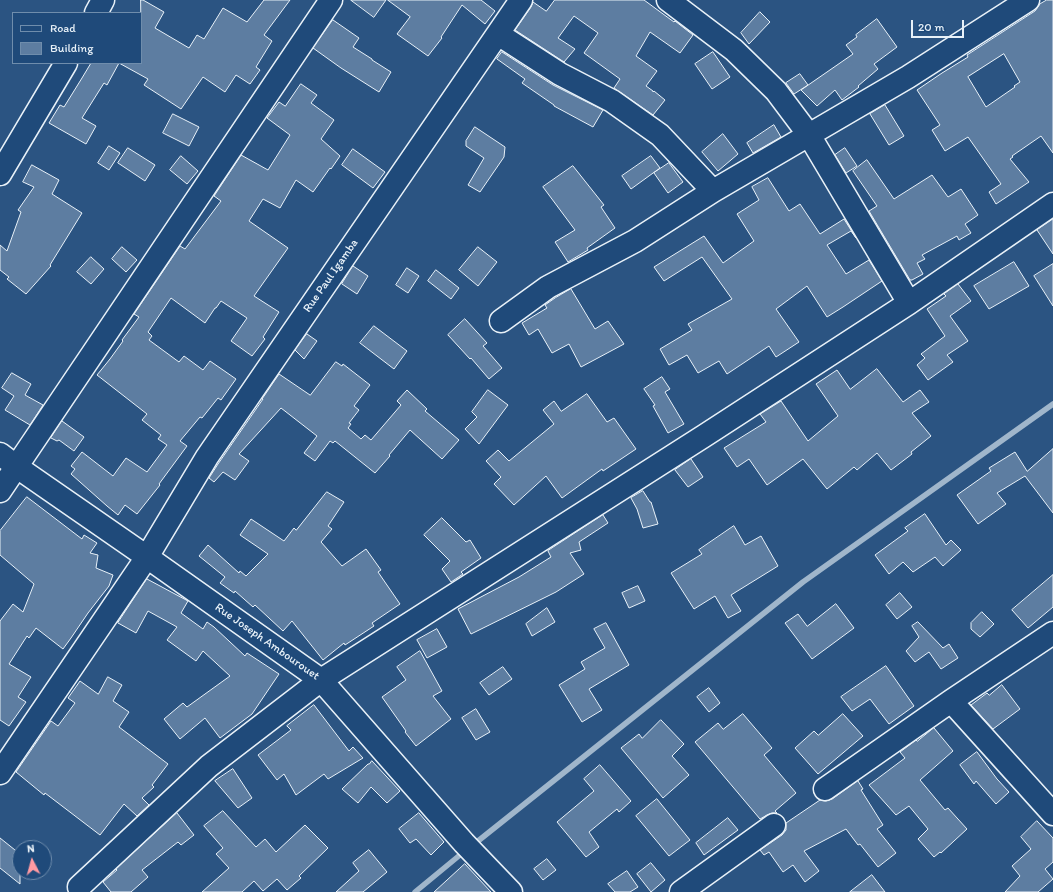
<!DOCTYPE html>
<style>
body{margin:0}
#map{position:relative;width:1053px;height:892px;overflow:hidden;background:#2b5482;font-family:Itim,sans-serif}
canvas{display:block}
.legend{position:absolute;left:12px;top:12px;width:130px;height:52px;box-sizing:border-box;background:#1f4a7a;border:1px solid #6f8dac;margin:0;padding:5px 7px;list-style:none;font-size:12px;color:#e8f1f8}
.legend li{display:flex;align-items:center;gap:8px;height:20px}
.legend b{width:20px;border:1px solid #6f8dac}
.north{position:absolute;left:12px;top:840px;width:40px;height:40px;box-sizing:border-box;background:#1f4a7a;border:1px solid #6f8dac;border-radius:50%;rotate:354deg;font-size:11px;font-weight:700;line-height:16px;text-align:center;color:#e8f1f8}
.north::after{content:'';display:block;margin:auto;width:14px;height:18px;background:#ff9aa2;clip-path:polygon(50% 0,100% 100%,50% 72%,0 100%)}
.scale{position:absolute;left:911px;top:20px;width:53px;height:18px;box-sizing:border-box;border:2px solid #e8f1f8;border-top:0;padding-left:5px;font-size:12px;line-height:14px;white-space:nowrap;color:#e8f1f8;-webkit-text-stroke:3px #1f4a7a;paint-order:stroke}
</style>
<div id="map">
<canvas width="1053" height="892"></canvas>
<ul class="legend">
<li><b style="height:5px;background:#1f4a7a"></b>Road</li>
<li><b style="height:11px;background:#5d7da1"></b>Building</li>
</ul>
<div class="north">N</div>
<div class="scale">20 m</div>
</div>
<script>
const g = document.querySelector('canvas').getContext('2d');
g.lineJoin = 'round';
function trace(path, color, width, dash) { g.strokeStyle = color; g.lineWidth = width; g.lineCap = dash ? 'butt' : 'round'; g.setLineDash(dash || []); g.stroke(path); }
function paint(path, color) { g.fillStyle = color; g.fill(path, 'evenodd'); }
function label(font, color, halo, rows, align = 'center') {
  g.font = font + ' Itim,sans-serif'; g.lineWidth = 3; g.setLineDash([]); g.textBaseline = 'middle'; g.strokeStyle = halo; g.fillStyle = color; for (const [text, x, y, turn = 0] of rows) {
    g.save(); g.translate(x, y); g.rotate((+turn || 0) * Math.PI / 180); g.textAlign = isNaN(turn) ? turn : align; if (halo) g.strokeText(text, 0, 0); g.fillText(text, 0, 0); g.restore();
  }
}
const stream = new Path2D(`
 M473 845 803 582 1053 404
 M415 892 466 850`);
const building = new Path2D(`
 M141 0H143L164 12 155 28 189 48 197 35 204 39 223 8 247 22 264 0H290L264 35 272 41 256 67 260 70 250 84 236 75 225 92 203 77 181 109 144 85 148 79 119 63 107 85 104 83 82 118 96 126 86 144 49 123 60 105 64 107 82 78 91 63H141Z
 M351 0H386L374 17Z
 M388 0H481L495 11 485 24 462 5 441 37 442 38 428 56 397 34 410 17Z
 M555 0H644L674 22 675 21 693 35 680 53 650 32 636 56 657 71 646 86 653 91V92L654 91 665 100 653 115 614 88 620 79 584 53 598 33 574 16 558 38 575 49 564 62 515 30 531 7 533 2 546 11Z
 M1047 0H1053V153L1041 136 1012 156 1013 157 1010 159 1029 182 996 204 989 192 1001 184 968 137 945 151 932 130 940 125 917 90 942 73 968 57 967 55 1035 11 1040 4ZM1004 54 1020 82 1014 86 1015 87 986 107 968 77Z
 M760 12 770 22 749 44 741 33Z
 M877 19 897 47 874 64 878 69 858 86 859 87 842 100 835 90 817 106 801 90 853 54 846 45 857 37 856 35Z
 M333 20 359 38 353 47 372 59V60L391 72 379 92 341 68 313 48Z
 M502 52 553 85 603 110 593 127 554 106V105L522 83 525 79 497 59Z
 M713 52 730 77 712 89 695 64Z
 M800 74 808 85 794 94 786 83Z
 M301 84 317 95 311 103 334 120 321 139 340 156 331 169 330 168 313 192 296 180 280 208 263 199 249 221 288 248 254 296 279 312 263 337 265 339 252 356 231 341 247 318 221 301 216 308H215L205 323 171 298 148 332 152 336 149 340 179 362 184 356 203 370 210 361 236 379 221 400 218 398 202 418 200 417 180 441 187 446 159 484 160 485 137 514 125 505 118 515 107 506 71 474 75 469 71 466 82 452 113 476 126 458 147 472 167 445 158 439 161 435 142 420 147 414 97 375 110 359 123 341 122 340 139 317 134 314 180 246 185 249 221 201 214 196 241 155 268 170 290 135 267 118 279 102 285 106Z
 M885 105 904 136 889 145 870 114Z
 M173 114 199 127 189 146 163 133Z
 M774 125 781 137 753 153 747 143Z
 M475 127 505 147 504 157 480 192 468 185 484 158 466 146V141Z
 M723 134 738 154 718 171 702 152Z
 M109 146 120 153 109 170 98 163Z
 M128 148 155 165 145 181 118 163Z
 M845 148 857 166 846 173 835 155Z
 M353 149 385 172 373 188 342 165Z
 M181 156 198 171 187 184 170 170Z
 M651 156 660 168 631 189 622 176Z
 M867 160 894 199 932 175 948 197 961 189 978 215 965 224 971 233 959 240 957 236 922 255 925 259 917 263 923 274 912 280H910L869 211 877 206 853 171Z
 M669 163 683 182 668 193 654 173Z
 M32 165 59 180 52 194 82 213 50 265 51 266 26 294 7 279 9 277 0 270V245L7 251 21 212 18 210 34 187 23 182Z
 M573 166 604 205 601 207 615 228 587 248 588 250 568 262 555 242 575 230 543 187Z
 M768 178 789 211 800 204 820 234 844 219 856 238 851 231 827 245 846 274 869 260 882 281 843 307 827 317 807 286 776 309 799 342 776 357 769 346 727 374 719 361 698 373 687 355 669 365 660 349 692 330 688 324 732 299 702 257 664 281 654 267 704 236 723 263 754 241 737 214 759 200 752 187Z
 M1053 219V254L1037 230Z
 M122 247 137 260 126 272 112 259Z
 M478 247 497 262 478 286 459 270Z
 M91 257 104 269 91 284 77 272Z
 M1014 262 1029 286 989 309 974 286Z
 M1053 264V306L1034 276Z
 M353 266 368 276 357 294 342 284Z
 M407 268 419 276 408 293 396 285Z
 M436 270 459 288 451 299 428 281Z
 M958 284 971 301 950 316 968 341 947 355 953 362 928 380 917 365 925 358 921 354 945 336 927 309 946 296 944 294Z
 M571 289 595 329 608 321 624 344 581 367 569 344 552 353 538 329 529 335 522 323 547 308 545 305 555 298Z
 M465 319 487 343 483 346 502 368 489 379 471 358 470 359 448 335Z
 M374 326 407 351 394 369 360 343Z
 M307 334 317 341 304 359 295 350Z
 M336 362 342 366 343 364 370 385 354 406 359 410 349 423 351 424 348 428 361 439 365 435 371 440 401 405 397 401 407 390 427 409 425 411 459 440 442 459 410 430 389 455 390 456 375 473 335 441 333 443 330 441 315 461 304 453 317 436 281 408 239 454 249 461 235 480 223 472 214 482 209 478 218 464 263 399H262L279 374 310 395Z
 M877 369 903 402 920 390 929 402 912 413 931 436 911 452 912 454 891 470 877 453 857 470 854 467 827 489 803 459 767 485 749 459 737 467 724 448 766 422 760 414 781 401 808 441 838 416 816 384 837 370 850 389Z
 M12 373 31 384 25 395 43 405 30 425 5 410 14 396 2 388Z
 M662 377 670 389 665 392 684 424 668 433 653 406 655 405 644 389Z
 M488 390 508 405 479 444 465 429 477 417 472 412Z
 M587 394 607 422 614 418 636 449 603 471 602 469 562 498 546 476 514 505 494 484 501 477 486 461 498 450 509 461 554 424 543 410 554 401 561 411Z
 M62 421 84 437 74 451 59 440 57 441 51 438Z
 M1053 449V513L1025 476 997 493 1006 504 978 524 957 495 991 471 989 468 1015 452 1027 471Z
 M691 459 703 477 688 487 675 470Z
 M643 491 650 502H651L658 524 643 528 637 509 631 498Z
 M327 492 344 502 328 526 332 529 321 542 342 566 366 549 381 570 378 572 400 604 372 623 374 626 345 645 344 643 323 660 292 621 283 631 255 605 253 607 235 591 234 593 220 583 225 577 199 556 208 545 239 573 240 571 246 576 268 554 240 535 251 519 284 541 294 528 296 530Z
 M27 497 82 539 84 535 97 543 90 553 98 555 96 568 113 575 109 586 88 613 71 638 63 649 36 628 29 638 27 636 9 664 31 677 18 697 26 702 9 726 0 720V621L13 604 23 612 34 584 0 555V531Z
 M925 514 946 545 951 540 961 550 943 566 935 557 913 572 903 562 889 574 875 555 908 531 905 528Z
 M603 515 608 523 579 542 581 550 570 553 584 574 556 592 471 634 458 609 519 577 551 557 548 551Z
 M442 518 466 542 470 540 481 558 461 572 463 574 451 582 442 569 450 561 424 535Z
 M734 526 745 545 761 536 778 566 731 595 741 611 728 618 715 596 694 609 671 573 702 554 699 550Z
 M1053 575V607L1028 628 1012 610Z
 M147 579 188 601 181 613 203 629 207 622 214 627 245 656 247 653 279 674 252 714 220 738 205 718 180 739 164 719 183 703 187 707 230 676 203 651 196 661 167 640 177 627 148 611 136 633 118 623Z
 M638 586 645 601 629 608 622 593Z
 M900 593 912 607 897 619 886 605Z
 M836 604 854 628 812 659 785 623 798 614 807 626Z
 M547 608 555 622 532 636 526 624Z
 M982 612 994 624 980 637 971 629V623Z
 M918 622 943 648 949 644 958 658 941 669 929 652 915 662 906 651 919 637 912 626Z
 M606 623 629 665 589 689 602 710 582 722 559 685 585 669 581 662 605 648 594 629Z
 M437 629 447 647 427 658 417 640Z
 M420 651 442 691 433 696 451 719 416 746 405 732 406 731 382 697 406 680 397 667Z
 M886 666 914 706 889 724 870 699 852 711 841 697Z
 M503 667 512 679 489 695 480 683Z
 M108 677 122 685 113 701 129 712 119 727 168 764 152 785 154 787 142 798 149 805 137 816 124 804 100 835 45 793 44 795 16 772 51 721 58 726 75 703 68 698 80 681 98 694Z
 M1002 685 1020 709 993 729 971 705 987 693 989 695Z
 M709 688 720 703 709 712 697 697Z
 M314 705 349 751 353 747 363 758 328 779 324 774 296 795 284 774 277 780 258 755 291 730 287 726Z
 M476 709 490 732 476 740 462 718Z
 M743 714 772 748 764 755 796 793 775 811 777 813H772L767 815 760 819 695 742 718 723 723 729Z
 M843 714 863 736 818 774 795 748 814 731 818 735Z
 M661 720 684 744 672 756 689 775 663 798 621 748 639 734 642 738Z
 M934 728 953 751 920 780 945 810 948 808 967 829 941 853 940 852 934 857 918 839 928 829 909 806 896 815 869 785 905 758 900 752 916 740 917 741Z
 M977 752 997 779 1009 792 996 804 976 781 974 784 960 765Z
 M372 761 400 791 387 803 371 787 358 803 342 789 368 764H369Z
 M600 765 631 801 619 812 617 809 589 832 599 847 586 857 557 822 594 791 584 779Z
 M233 769 252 798 238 808 215 781Z
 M858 781 863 789 861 790 883 825 877 829 896 853 878 867 860 844 858 845 846 829 804 851 819 871 805 882 793 865 783 872 769 852 764 855 760 850 782 835 786 830V823L820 800 826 801 832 799Z
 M657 799 690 840 669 856 636 816Z
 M223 811 256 847 265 839 276 852 305 825 328 848 299 876 301 878 287 890 277 879 263 891 254 881 242 892H202L229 868 216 854 223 848 204 826Z
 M177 813 194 835 181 845 178 842 142 870 148 877 131 892H111L103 882 117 870 116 869Z
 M419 813 444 842 431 855 416 839 410 843 399 829Z
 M728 818 738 830 704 855 696 843Z
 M1037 821 1053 838V862L1045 869 1053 879 1038 892H1005L1020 876 1012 866 1031 849 1021 837Z
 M0 838 20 854V884L0 868Z
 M369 850 387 872 363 892H336L359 871 353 863Z
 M547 859 556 870 543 880 534 869Z
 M651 863 665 880 651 892 637 874Z
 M465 864 491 892H434L459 869Z
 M627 871 638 887 630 892H615L608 884Z
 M872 875 885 892H850Z`);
const minor = new Path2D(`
 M668 0 734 50 776 91 809 135 909 303
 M96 13 103 0
 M498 34 560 74 612 101 660 135 713 191
 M0 174 66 63
 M501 321 548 287 635 241 713 191 908 77 1028 0
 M0 454 17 467 147 557 321 680 464 843 511 892
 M0 491 331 0
 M951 701 1053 814
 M0 773 147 557 207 457 521 0
 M825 789 951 701 1053 633
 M79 887 209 766 321 680 704 436 909 303 1053 204
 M681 892 774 825`);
const streetNames = [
 ["Rue Paul Igamba",331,276,-55],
 ["Rue Joseph Ambourouet",267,642,35]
];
trace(stream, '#a0b6cb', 5.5);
paint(building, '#5d7da1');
trace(building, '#e8f1f8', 1);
trace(minor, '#e8f1f8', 25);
trace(minor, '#1f4a7a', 22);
label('12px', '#e8f1f8', '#1f4a7a', streetNames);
</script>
